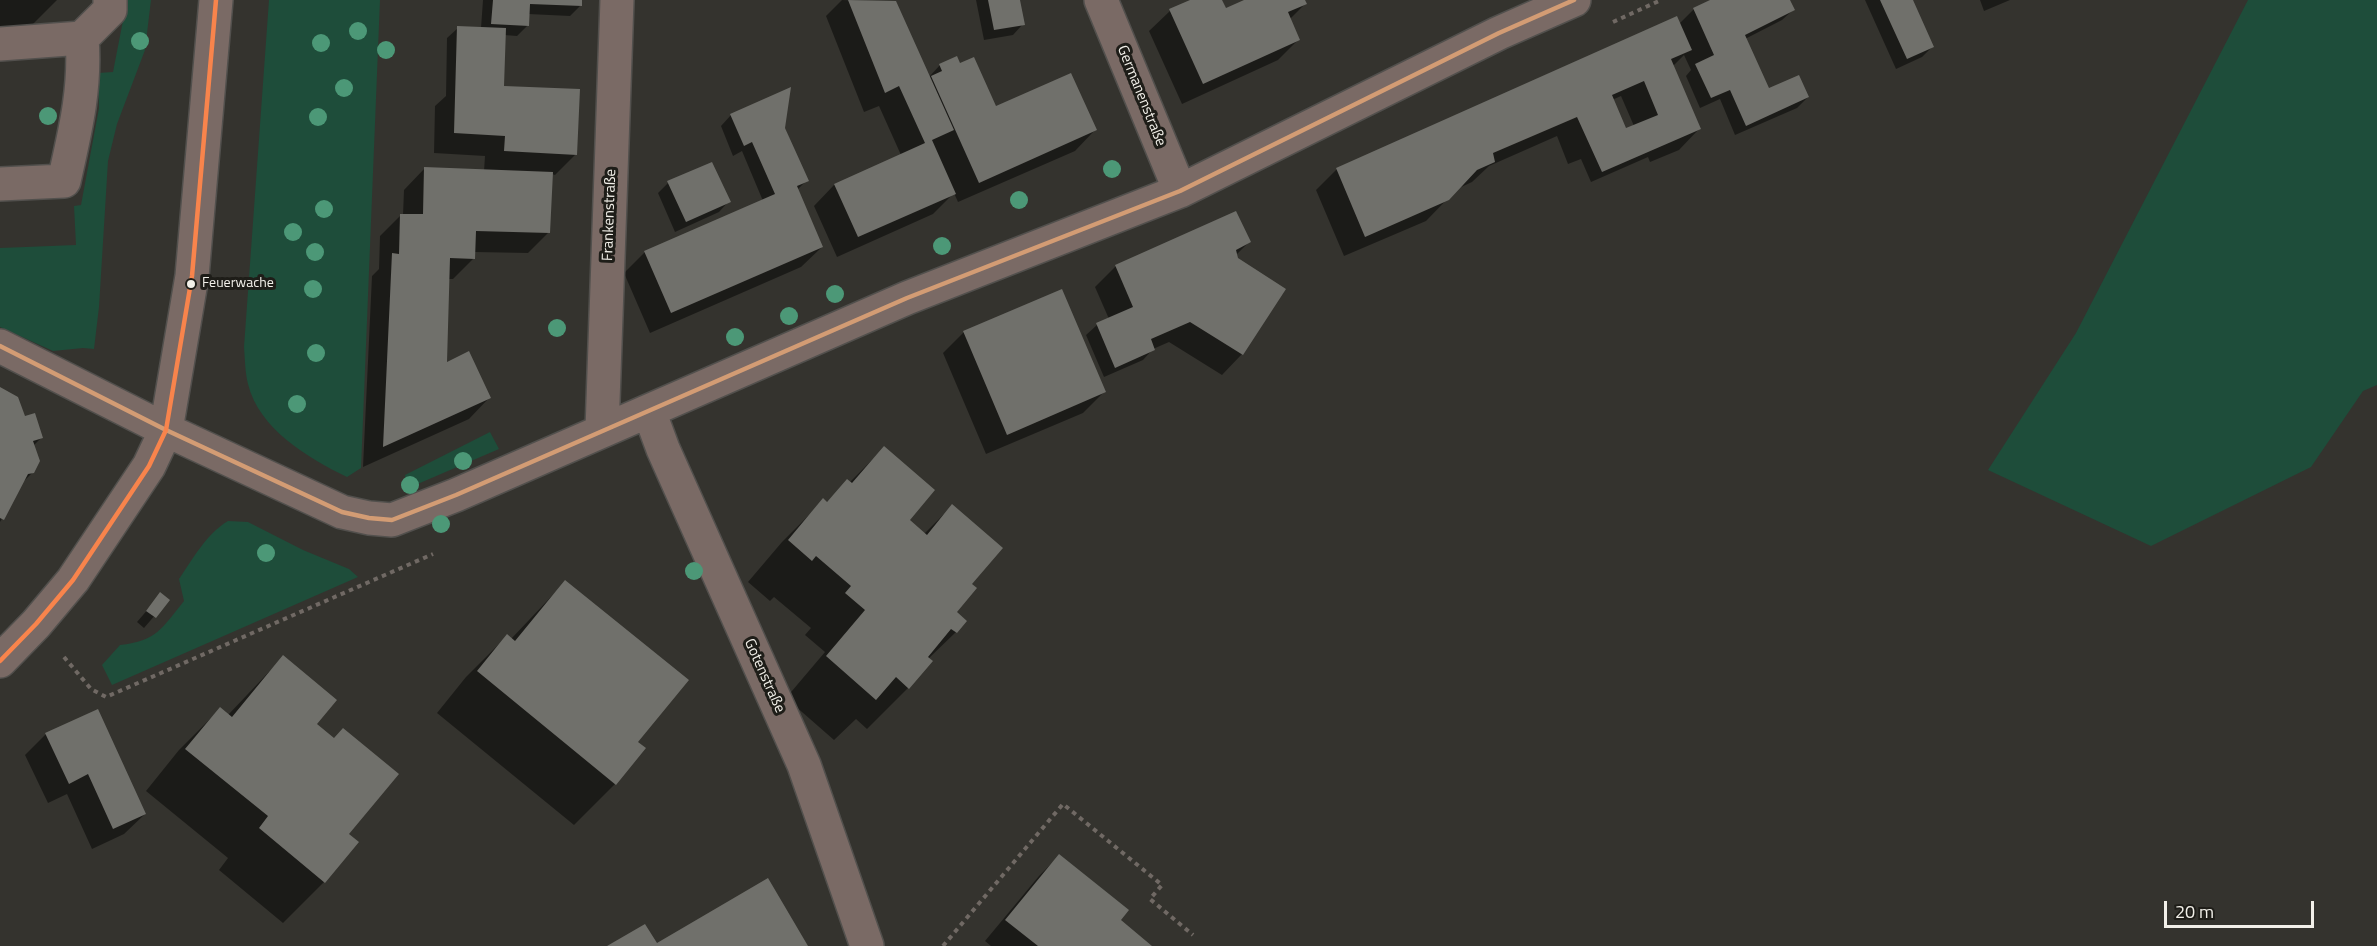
<!DOCTYPE html>
<meta charset="utf-8">
<style>
body{margin:0}
#map{position:relative;width:2377px;height:946px;overflow:hidden;background:#34332e;font-family:"Titillium Web",sans-serif}
canvas{display:block}
.scale{position:absolute;left:2164px;top:901px;width:150px;height:27px;box-sizing:border-box;border:3px solid #f2f0e9;border-top:0;padding-left:8px;font-size:18px;line-height:21px;white-space:nowrap;color:#f2f0e9;-webkit-text-stroke:4px #1e1d18;paint-order:stroke}
</style>
<div id="map">
<canvas width="2377" height="946"></canvas>
<div class="scale">20 m</div>
</div>
<script>
const g = document.querySelector('canvas').getContext('2d');
g.lineJoin = 'round';
function paint(path, color) { g.fillStyle = color; g.fill(path, 'evenodd'); }
function trace(path, color, width, dash) { g.strokeStyle = color; g.lineWidth = width; g.lineCap = dash ? 'butt' : 'round'; g.setLineDash(dash || []); g.stroke(path); }
function label(font, color, halo, rows, align = 'center') {
  g.font = font + ' "Titillium Web",sans-serif'; g.lineWidth = 6; g.setLineDash([]); g.textBaseline = 'middle'; g.strokeStyle = halo; g.fillStyle = color; for (const [text, x, y, turn = 0] of rows) {
    g.save(); g.translate(x, y); g.rotate((+turn || 0) * Math.PI / 180); g.textAlign = isNaN(turn) ? turn : align; if (halo) g.strokeText(text, 0, 0); g.fillText(text, 0, 0); g.restore();
  }
}
const green = new Path2D(`
 M127 0H151L145 50 117 124 108 161 99 307 94 349 83 348 53 351 0 327V248L76 245 74 206 81 205 99 108 98 73 113 72Z
 M269 0H380L361 468 347 477C308 458 259 429 248 384 245 372 245 359 244 347Z
 M2248 0H2377V385L2363 391 2311 467 2151 546 1988 470 2076 333Z
 M490 432 499 449 406 489 405 475Z
 M228 521 248 522 303 550 349 569 358 577 112 685 102 665 120 645C157 641 162 628 184 601L179 579C193 559 206 534 228 521Z`);
const shadow = new Path2D(`
 M0 0H57L27 30 0 32Z
 M483 0H581L580 6 570 16 528 14V25L517 36 504 35 502 87 576 154 555 175 552 174 549 232 528 253 474 252 473 259 453 279H448L445 364 489 398 469 419 363 467 372 276 379 269 380 236 401 215H403L404 190 424 169 484 171 485 156 434 153 435 106 446 96 447 38 458 28H481Z
 M842 0 895 2 929 77 940 65H959L994 106 1095 130 1075 151 958 202 954 193 933 214 837 257 814 206 834 185 901 155 879 106 864 112 826 16Z
 M976 0H1018L1023 24 1013 35 984 40Z
 M1193 0H1221L1226 10 1248 0H1304L1305 4 1289 20 1298 40 1278 60 1182 104 1149 31 1170 11Z
 M1714 0H1789L1793 10 1782 20 1745 39 1769 90 1808 97 1797 108 1735 135 1720 99 1700 108 1686 76 1691 70 1684 55 1672 67 1699 129 1679 150 1650 162 1648 157 1591 182 1581 159 1568 164 1557 136 1489 166 1472 182 1457 189 1426 221 1344 256 1316 190 1337 169 1679 24 1694 9ZM1621 96 1634 126 1620 133 1612 100Z
 M1865 0H1911L1932 47 1922 57 1896 69Z
 M1980 0H2010L1984 11Z
 M731 115 784 126 807 180 797 190 822 247 801 267 650 333 624 273 645 252 763 201 742 151 733 156 721 126Z
 M668 183 729 201 719 212 675 232 658 193Z
 M1249 242 1236 255 1242 354 1222 375 1169 342 1153 349 1143 360 1104 377 1086 335 1097 325 1109 319 1095 287 1116 266Z
 M964 332 1104 392 1083 413 986 454 943 353Z
 M0 389 42 437 33 446V472L21 484 0 522Z
 M884 448 908 520 924 534 952 506 970 585 955 612 956 632 928 659 908 688 867 729 856 719 834 740 786 698 825 652 805 635 811 628 774 597 770 601 748 582 782 542 823 501 826 503 847 481 849 483Z
 M565 582 636 742 615 784 574 825 437 713 466 677 507 636 511 639Z
 M161 594 168 600 144 628 137 622Z
 M283 657 315 724 347 834 357 843 324 882 283 923 219 870 228 858 146 791 179 750 220 709 228 715Z
 M46 734 145 814 124 834 92 849 67 794 48 803 25 755Z
 M1059 856 1118 921 1150 946H991L985 941 1039 876Z`);
const building = new Path2D(`
 M493 0H582V6L530 4 529 26 491 24Z
 M848 0 896 1 954 130 932 140 956 194 858 237 834 184 925 143 899 86 885 93Z
 M988 0H1020L1025 25 994 30Z
 M1190 0H1222L1226 8 1244 0H1305L1307 4 1288 12 1300 40 1203 84 1169 9Z
 M1710 0H1790L1795 10 1745 35 1769 88 1799 75 1809 97 1746 126 1730 90 1711 98 1695 64 1714 55 1693 8Z
 M1880 0H1913L1934 47 1907 59Z
 M1677 16 1692 50 1671 59 1701 129 1602 172 1577 117 1493 153 1495 162 1477 170 1449 200 1365 237 1336 168ZM1644 81 1658 115 1626 128 1612 95Z
 M457 26 506 28 504 86 580 89 577 155 504 151 505 136 454 133Z
 M957 56 960 63 974 57 996 106 1071 73 1097 130 979 183 931 76 942 71 939 64Z
 M791 87 785 128 809 181 797 186 823 247 671 313 644 251 775 194 752 142 744 146 730 114Z
 M712 162 731 202 686 222 667 181Z
 M424 167 553 172 550 233 476 231 475 259 450 258 447 362 469 351 491 398 383 447 392 253 399 254 400 214H423Z
 M1236 211 1251 242 1236 250 1238 258 1286 289 1243 355 1190 322 1151 339 1155 350 1115 368 1096 323 1133 307 1115 265Z
 M1062 289 1106 392 1007 435 963 331Z
 M0 387 18 397 25 416 35 413 43 438 33 441 40 461 34 473 28 474 4 520 0 518Z
 M884 446 935 490 910 520 927 535 952 504 1003 548 972 584 977 588 957 612 967 621 957 633 951 629 928 657 933 661 909 689 896 677 876 700 826 656 865 610 845 593 851 586 816 556 812 561 788 540 823 498 827 502 847 479 852 483Z
 M565 580 689 680 638 742 646 748 616 785 477 671 507 634 515 641Z
 M160 592 170 600 156 618 146 611Z
 M283 655 337 700 317 724 334 738 343 728 399 774 349 834 359 842 325 883 259 828 268 816 185 749 220 707 232 717Z
 M98 709 146 814 113 829 88 774 69 784 45 733Z
 M1059 854 1129 910 1121 920 1152 946H1038L1005 920Z
 M768 878 808 946H607L645 924 657 943Z`);
const path = new Path2D(`
 M1613 22 1661 0
 M64 657 91 689 106 697 433 554
 M943 946 1063 804 1162 885 1150 899 1193 935`);
const minor = new Path2D(`
 M1101 0 1180 191
 M0 44 82 38 110 10V0
 M0 184 64 181C75 132 86 88 82 38
 M0 346 166 430 342 512 369 518 392 520 456 495 907 298 1180 191 1499 33 1574 0
 M649 411 663 449 804 765 867 946
 M602 430 617 0
 M0 661 36 624 73 580 149 466 166 430 192 276 216 0`);
const bus1 = new Path2D(`
 M0 346 166 430 342 512 369 518 392 520 456 495 907 298 1180 191 1499 33 1574 0`);
const bus2 = new Path2D(`
 M0 661 36 624 73 580 149 466 166 430 192 276 216 0`);
const trees = [
 [358,31],
 [140,41],
 [321,43],
 [386,50],
 [344,88],
 [48,116],
 [318,117],
 [1112,169],
 [1019,200],
 [324,209],
 [293,232],
 [942,246],
 [315,252],
 [313,289],
 [835,294],
 [789,316],
 [557,328],
 [735,337],
 [316,353],
 [297,404],
 [463,461],
 [410,485],
 [441,524],
 [266,553],
 [694,571]
];
const markers = [
 [191,284,5,"#f2f0e9"]
];
const busNames = [
 ["Feuerwache",202,284]
];
const streetNames = [
 ["Germanenstraße",1141,96,68],
 ["Frankenstraße",610,215,-88],
 ["Gotenstraße",764,676,66]
];
paint(green, '#1e4d3a');
paint(shadow, '#0007');
paint(building, '#70706b');
trace(minor, '#52504d', 36);
trace(path, '#706964', 4, [4.5, 4.5]);
trace(minor, '#7a6a65', 33);
trace(bus1, '#d39c74', 4.5);
trace(bus2, '#f8844c', 4.5);
g.fillStyle = '#4c9877';
for (const [x, y] of trees) { g.beginPath(); g.arc(x, y, 9, 0, 2 * Math.PI); g.fill(); }
for (const [x, y, r, color] of markers) { const dot = new Path2D(); dot.arc(x, y, r, 0, 2 * Math.PI); g.fillStyle = color; g.fill(dot); trace(dot, '#1e1d18', 2); }
label('14px', '#f2f0e9', '#1e1d18', busNames, 'left');
label('15px', '#f2f0e9', '#1e1d18', streetNames);
</script>
